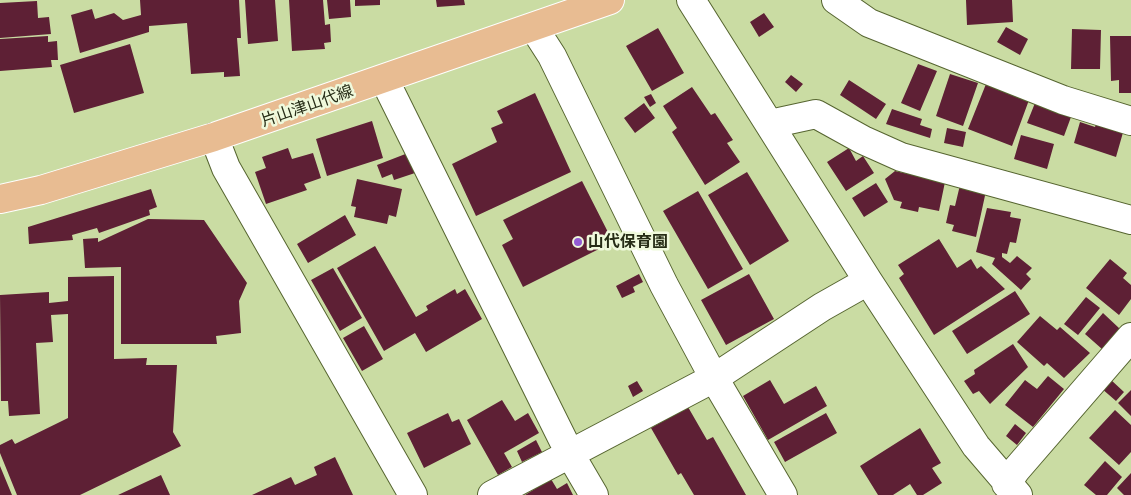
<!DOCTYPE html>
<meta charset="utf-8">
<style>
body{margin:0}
canvas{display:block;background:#cadca3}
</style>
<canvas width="1131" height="495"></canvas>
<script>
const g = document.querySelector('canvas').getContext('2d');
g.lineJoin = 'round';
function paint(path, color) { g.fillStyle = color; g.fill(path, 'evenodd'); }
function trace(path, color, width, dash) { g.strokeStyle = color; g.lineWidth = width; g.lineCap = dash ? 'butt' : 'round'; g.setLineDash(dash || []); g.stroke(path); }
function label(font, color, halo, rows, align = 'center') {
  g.font = font + ' "Asap Condensed","Noto Sans JP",sans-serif'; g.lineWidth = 5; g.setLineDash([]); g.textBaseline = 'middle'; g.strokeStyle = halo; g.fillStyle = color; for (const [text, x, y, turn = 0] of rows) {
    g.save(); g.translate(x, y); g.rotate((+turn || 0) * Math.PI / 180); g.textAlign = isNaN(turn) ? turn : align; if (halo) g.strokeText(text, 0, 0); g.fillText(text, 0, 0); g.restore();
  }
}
const building = new Path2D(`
 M140 0H239L241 38H237L240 76 224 77V72L191 74 187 23 149 26V32L80 53 71 15 92 9 95 19 114 13 123 20 141 15Z
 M245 0H275L278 41 248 44Z
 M289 0H323L325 25 330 24 331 42 324 43 325 49 292 51Z
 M327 0H350L351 17 329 19Z
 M355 0H380V5L355 6Z
 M436 0H464L465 5 437 7Z
 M966 0H1012L1013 22 967 25Z
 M37 1 38 18 49 17 51 34 0 38V3Z
 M764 13 774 27 759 37 750 22Z
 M1006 27 1028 39 1020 55 997 42Z
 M658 28 684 73 652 91 626 46Z
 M1072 29 1101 30 1100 69H1071Z
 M48 36V42L57 41 58 60H51L52 67 0 71V39Z
 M1110 36H1131V93H1119V80L1111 81Z
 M130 44 144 93 74 113 60 65Z
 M918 64 937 71 920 111 901 103Z
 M950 74 978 83 963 126 936 116Z
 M791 75 803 84 796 92 785 82Z
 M849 80 886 104 876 119 840 95Z
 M986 84 1029 100 1012 146 968 129Z
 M692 87 711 115 715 113 733 140 727 143 740 162 705 185 672 132 677 128 663 106Z
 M535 93 571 172 476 216 452 164 497 142 491 128 503 123 497 111Z
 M651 94 656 103 650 107 644 97Z
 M644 103 655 118 635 133 624 118Z
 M1035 103 1071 117 1064 136 1027 123Z
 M892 109 922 119 920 125 932 129 930 138 886 124Z
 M372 121 383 158 327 176 316 139Z
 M1097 121 1124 129 1116 157 1074 143 1080 122 1095 127Z
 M947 128 966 132 963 147 944 143Z
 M1021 135 1054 144 1047 169 1014 159Z
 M288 148 292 159 313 153 321 178 304 184 307 190 266 204 255 172 266 168 262 157Z
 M849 148 856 161 863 156 874 173 846 191 827 162Z
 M408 153 415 173 394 180 392 174 382 178 377 165Z
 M895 171 945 182 939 211 919 207 918 212 900 208 902 202 894 200 885 179Z
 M747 172 789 241 750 265 708 195Z
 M357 179 402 189 396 217 389 215 387 224 354 217 356 207 351 206Z
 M582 181 613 242 523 287 502 245 513 239 503 220Z
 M876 183 888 202 864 217 852 198Z
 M960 185 986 191 976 237 952 231 954 225 946 223 950 205 955 206Z
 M151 189 157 207 149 210 150 215 99 233 97 228 72 235 73 240 29 244 28 227Z
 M698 191 743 269 708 289 663 211Z
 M987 208 1011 212 1010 217 1021 219 1016 243 1010 242 1007 254 1002 253V257L1010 263 1017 256 1032 268 1026 274 1031 279 1021 290 992 264 995 258 976 252Z
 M345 215 356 235 308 263 297 244Z
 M148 219 204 220 247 283 239 301 241 333 216 336 217 344H121V267L85 268 83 239 98 238V242Z
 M939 239 957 268 971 259 977 269 981 266 1005 289 934 335 899 278 904 274 898 265Z
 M375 246 416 317 428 310 426 306 455 289 457 294 465 289 482 319 426 352 415 333 384 351 337 268Z
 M1110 259 1127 273 1123 278 1131 285V299L1119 315 1086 288Z
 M333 268 362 318 340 331 311 280Z
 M639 274 643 282 633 287 635 292 622 298 616 286Z
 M749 274 774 319 726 345 701 300Z
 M114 276V359L147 358 146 365H177L173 432 181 446 80 495H17L0 453V445L12 439 15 444 68 418V314L51 315 53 342 36 343 40 414 9 416 8 401H1L0 295 49 292V303L68 301V277Z
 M1015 291 1030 314 967 354 952 331Z
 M1086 297 1100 308 1078 335 1064 324Z
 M1103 313 1120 329 1102 349 1085 334Z
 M1040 316 1057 330 1060 327 1090 353 1064 378 1047 363 1044 366 1017 342Z
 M364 326 383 359 362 371 343 338Z
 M1013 344 1028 367 990 404 979 391 973 394 964 381 975 374 974 370Z
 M1048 376 1064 389 1033 427 1005 405 1025 380 1037 389Z
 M1110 379 1124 392 1116 401 1101 388Z
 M770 380 784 404 816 386 827 406 768 440 743 396Z
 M637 381 643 391 633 397 628 386Z
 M1131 390V416L1118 403Z
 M502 400 515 421 528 413 539 433 504 453 512 467 498 475 467 420Z
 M688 407 707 440 713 437 746 495H694L681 473 678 475 651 428Z
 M1115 410 1131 425V452L1119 465 1089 438Z
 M448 413 452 422 459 419 471 444 424 468 407 433Z
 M826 413 837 433 785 462 774 442Z
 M1015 424 1026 433 1017 445 1006 436Z
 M920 428 941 463 932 468 942 483 923 495H917L910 484 893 495H878L860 466Z
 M536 440 542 452 522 462 517 451Z
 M335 457 353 495H252L291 477 295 485 317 475 314 467Z
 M1105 461 1122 477 1107 495H1096L1084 485Z
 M0 466 12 495H0Z
 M1131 473V495H1124L1117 488Z
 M161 475 170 495H118Z
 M551 479 557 489 567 483 573 495H525Z`);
const minor = new Path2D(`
 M691 0 868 281 976 446 1018 495
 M836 0 869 23 1063 100 1131 121
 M534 28 552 56 664 285 714 378 783 495
 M384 79 570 454 594 495
 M770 124 816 114 863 140 901 157 1131 220
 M214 137 226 168 413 495
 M1006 484 1016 470 1131 337
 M492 495 714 378 822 307 868 281`);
const major = new Path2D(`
 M0 199 41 190 214 137 610 0`);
const markers = [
 [578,242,5,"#935cd4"]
];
const streetNames = [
 ["片山津山代線",307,106,-19]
];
const poiNames = [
 ["山代保育園",588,242]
];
paint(building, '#5e2035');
trace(minor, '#566530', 30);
trace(major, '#fff', 30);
trace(minor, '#fff', 28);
trace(major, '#e8bc92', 28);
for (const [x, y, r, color] of markers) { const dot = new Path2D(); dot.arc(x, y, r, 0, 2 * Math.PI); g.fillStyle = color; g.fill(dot); trace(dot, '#eff9dc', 2); }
label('16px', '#262c16', '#eff9dc', streetNames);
label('bold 16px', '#262c16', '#eff9dc', poiNames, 'left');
</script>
